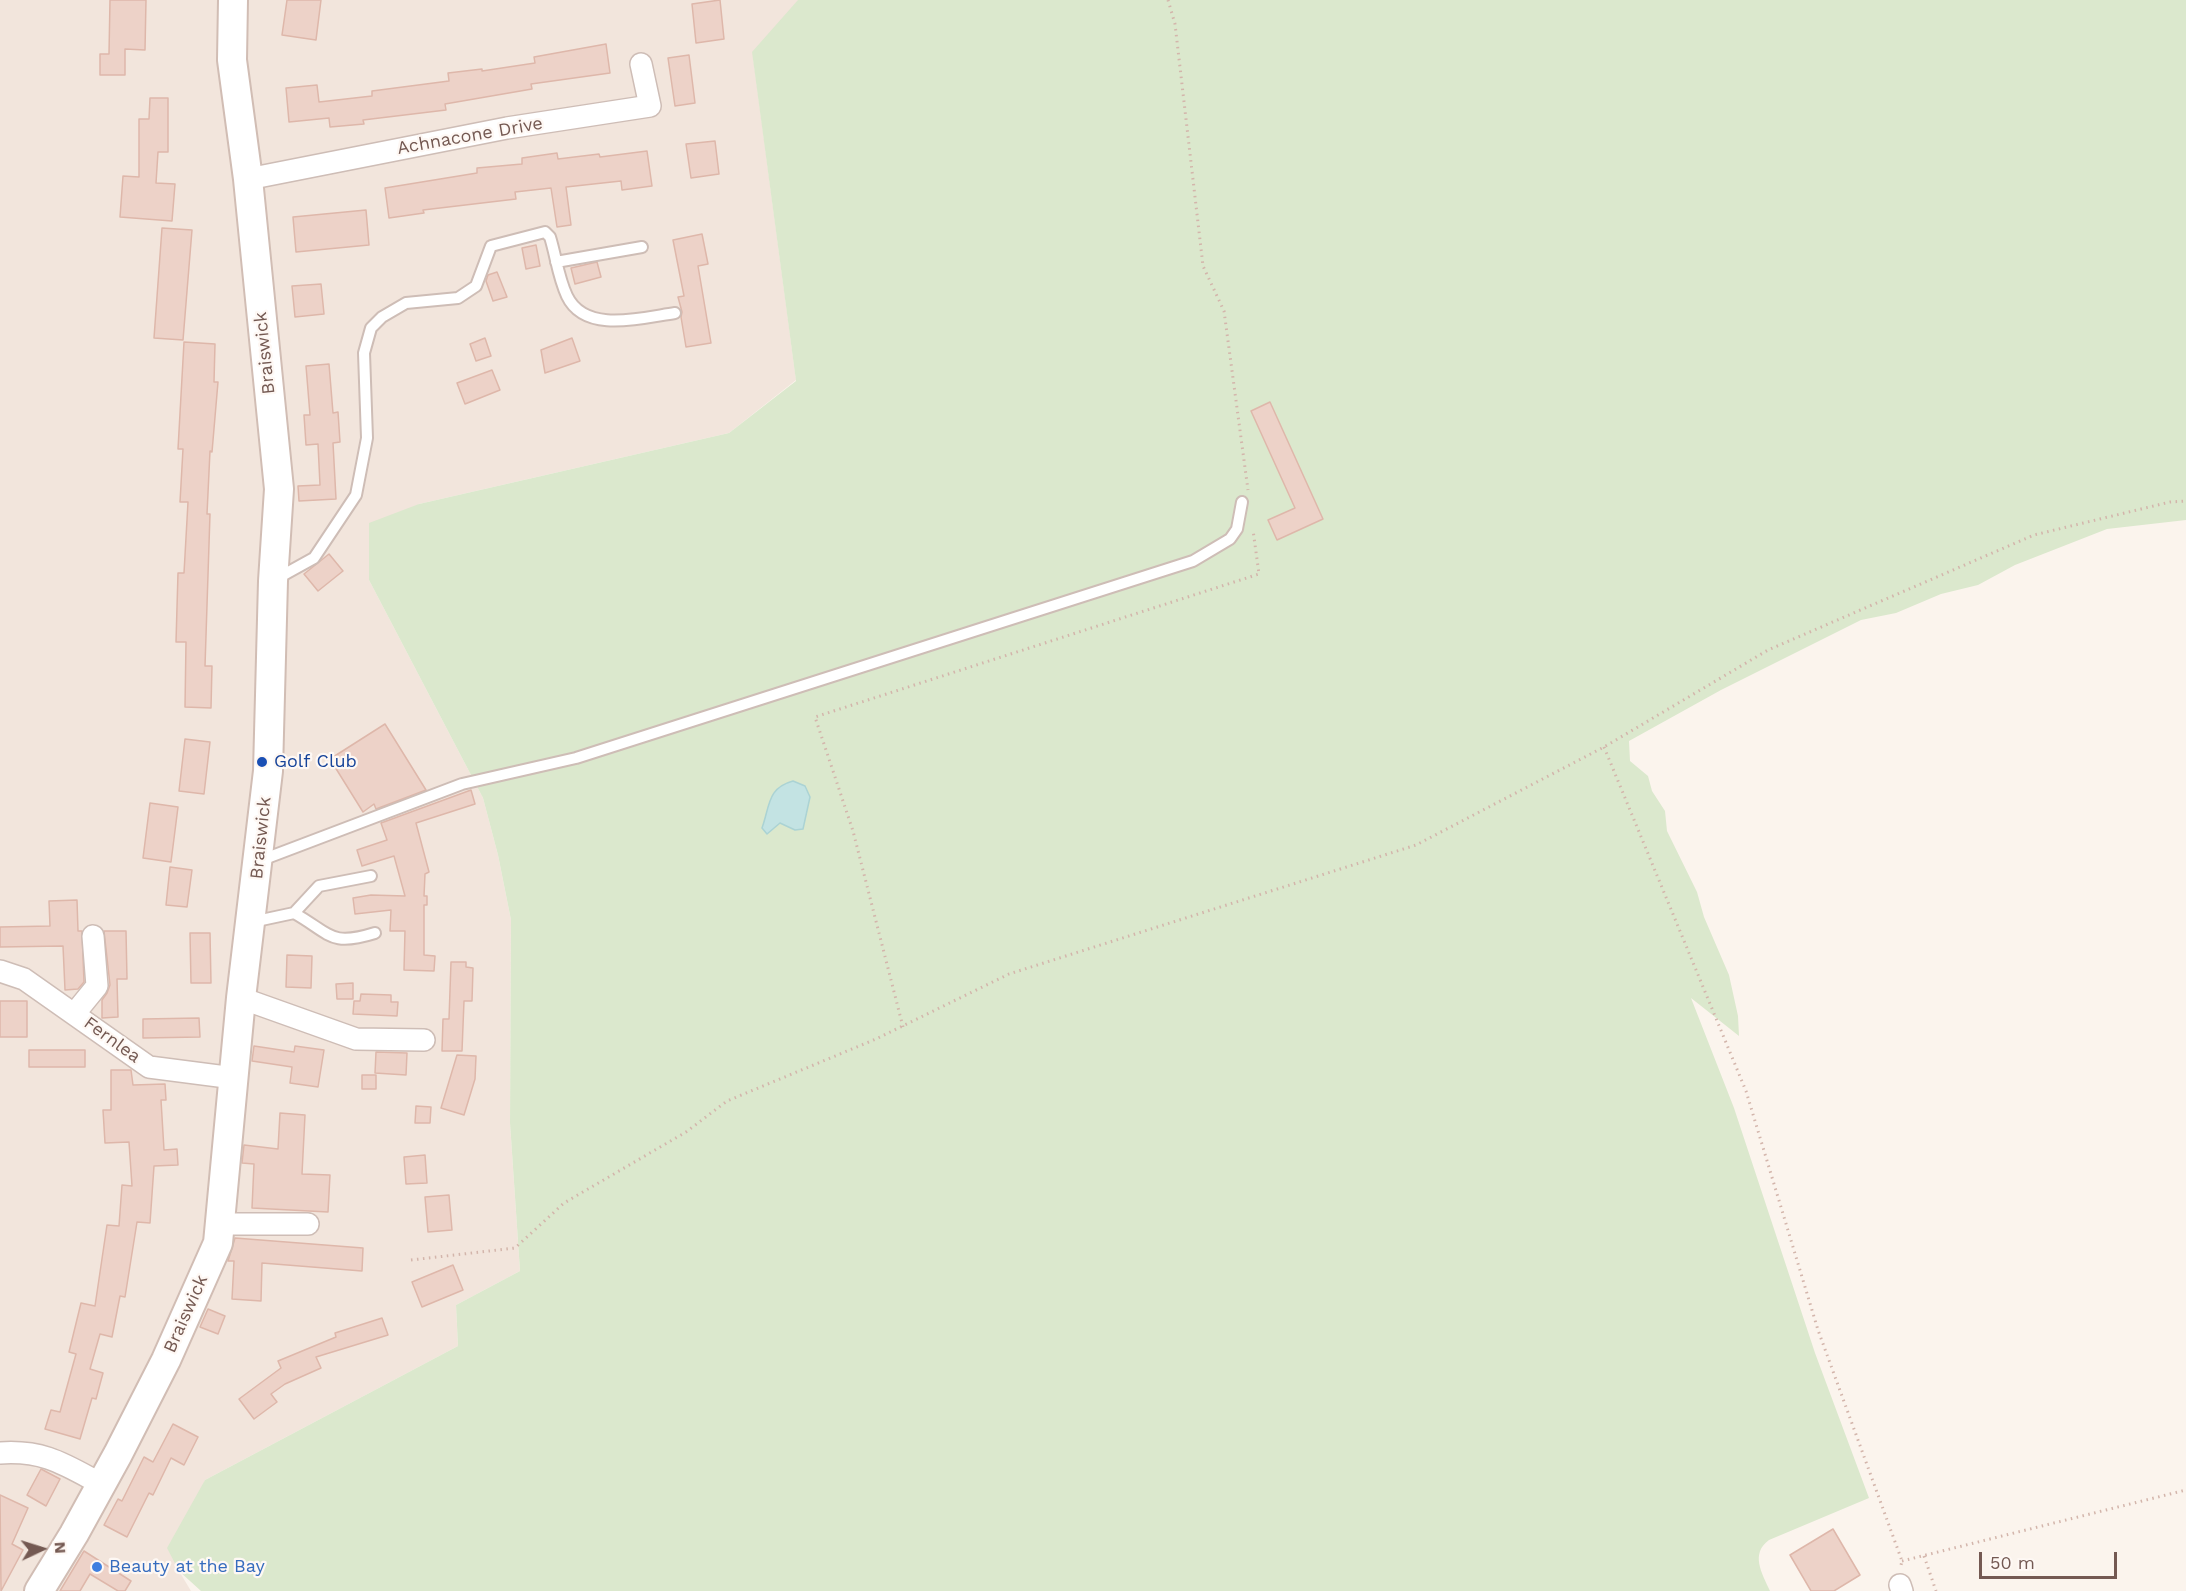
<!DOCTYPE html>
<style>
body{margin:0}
#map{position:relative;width:2186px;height:1591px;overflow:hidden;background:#fbf4ed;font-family:"Work Sans",sans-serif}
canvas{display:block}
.north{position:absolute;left:12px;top:1519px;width:60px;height:60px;-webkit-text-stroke:4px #fef8f4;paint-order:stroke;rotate:86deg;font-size:16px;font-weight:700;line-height:24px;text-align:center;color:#745952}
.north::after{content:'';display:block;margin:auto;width:21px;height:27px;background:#745952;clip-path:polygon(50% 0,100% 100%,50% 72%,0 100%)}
.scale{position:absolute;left:1979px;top:1552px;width:138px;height:27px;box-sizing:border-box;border:3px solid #745952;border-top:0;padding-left:8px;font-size:18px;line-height:21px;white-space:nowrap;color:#745952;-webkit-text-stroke:4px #fef8f4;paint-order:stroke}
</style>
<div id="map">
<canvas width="2186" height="1591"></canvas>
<div class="north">N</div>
<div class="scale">50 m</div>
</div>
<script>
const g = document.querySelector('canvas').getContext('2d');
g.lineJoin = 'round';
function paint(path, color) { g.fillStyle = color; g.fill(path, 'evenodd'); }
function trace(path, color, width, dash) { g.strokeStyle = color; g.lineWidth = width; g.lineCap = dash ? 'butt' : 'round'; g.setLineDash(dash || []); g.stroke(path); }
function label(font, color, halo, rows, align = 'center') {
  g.font = font + ' "Work Sans",sans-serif'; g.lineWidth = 4.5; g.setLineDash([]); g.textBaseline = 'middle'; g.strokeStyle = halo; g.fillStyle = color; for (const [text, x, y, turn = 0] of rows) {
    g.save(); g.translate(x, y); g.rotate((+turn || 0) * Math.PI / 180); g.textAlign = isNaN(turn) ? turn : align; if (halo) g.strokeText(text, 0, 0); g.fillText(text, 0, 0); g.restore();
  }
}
const residential = new Path2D(`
 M0 0H799L753 57 796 380 729 433 419 504 369 580 483 798 498 855 511 920 510 1123 520 1271 456 1305 458 1346 205 1480 179 1571 191 1591H0Z`);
const green = new Path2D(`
 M798 0H2186V520L2107 529 2015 565 1978 585 1941 594 1896 613 1861 620 1721 690 1629 741 1630 761 1648 776 1652 791 1665 811 1667 831 1697 892 1704 917 1729 975 1738 1016 1739 1036 1691 998 1734 1108 1815 1353 1869 1498 1769 1540C1750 1554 1762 1573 1770 1591H201L179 1571 167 1548 205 1480 458 1346 456 1305 520 1271 510 1123 511 920 498 855 483 798 369 580V523L419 504 729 433 796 381 752 52Z`);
const water = new Path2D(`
 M793 781 805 786 810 797 803 829 795 830 780 823 767 834 762 828C770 806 767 788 793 781Z`);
const building = new Path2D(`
 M110 0H146L145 50 125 49V75H100V54H109Z
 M287 0H321L316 40 282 35Z
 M720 0 724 39 696 43 692 4Z
 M606 44 610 73 531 84 532 89 445 104 446 110 363 120 364 124 330 127 329 118 289 122 286 88 317 85 319 102 372 96V91L449 81 448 73 482 69V71L535 63 534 57Z
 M689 55 695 103 675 106 668 58Z
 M150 98H168V152H158L156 183 175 184 172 221 120 217 123 176 139 177V119H149Z
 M715 141 719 174 691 178 686 144Z
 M647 151 652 186 622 190 621 181 566 187 571 225 557 227 551 188 515 192 516 199 423 210 424 213 389 218 385 188 477 173V168L522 164V158L557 153 558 159 599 154 600 157Z
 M366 210 369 245 296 252 293 217Z
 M162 228 192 230 183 340 154 338Z
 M702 234 708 264 698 266 711 343 686 347 681 317 682 312 678 297 684 296 673 240Z
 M536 245 540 266 526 269 522 248Z
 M597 262 601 277 575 284 571 268Z
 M497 272 507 297 493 301 486 281 488 275Z
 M321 284 324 314 295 317 292 286Z
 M485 338 491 356 476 361 470 344Z
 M572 338 580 361 545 373 541 350Z
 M184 342 215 344 214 382H218L212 452 210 451 207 514H210L205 666H212L211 708 185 707 186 642H176L178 573H184L188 502H180L183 449H178Z
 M329 364 333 413 338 412 340 442 333 443 336 499 299 501 298 486 320 485 318 444 306 445 304 415H310L306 366Z
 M492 370 500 390 465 404 457 383Z
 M1270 402 1323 519 1277 540 1268 520 1295 508 1251 411Z
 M329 554 343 571 318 591 304 574Z
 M385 724 426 790 376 809 374 804 363 812 330 759Z
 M185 739 210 742 204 794 179 791Z
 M471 790 475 804 416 823 429 872 425 874 424 896H427V905H424V955L435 956 434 971 404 970 405 931H390L391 910 355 914 353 898 371 895 405 896 394 856 362 866 357 850 387 840 381 823Z
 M150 803 178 807 171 862 143 858Z
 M170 867 192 870 187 907 166 905Z
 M77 900 78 931H82L84 982 78 989 65 990 63 946 0 947V927L50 926 49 901Z
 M104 931H126L127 979H117L118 1017 102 1018V1000L107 993 110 985Z
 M190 933H210L211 983H191Z
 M287 955 312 956 311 988 286 987Z
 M451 962H466V967L473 968 472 1001H464L462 1051H442L443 1019H449Z
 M353 983V999H337L336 984Z
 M361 994 391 995V1002H398L397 1016 353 1014 354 1001H360Z
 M0 1001H27V1037H0Z
 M199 1018 200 1037 143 1038V1019Z
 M254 1046 294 1052 295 1046 324 1050 318 1087 290 1083 292 1067 252 1061Z
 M29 1050H85V1067H29Z
 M376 1052 407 1053 406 1075 375 1073Z
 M457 1055 476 1056 475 1079 464 1115 441 1108Z
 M111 1070H131L133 1085 165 1084 166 1100H161L164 1150 177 1149 178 1165 154 1166 150 1223 137 1222 125 1297 120 1296 112 1337 100 1334 90 1369 103 1373 96 1399 92 1398 80 1439 45 1429 51 1410 60 1412 76 1354 69 1352 81 1303 95 1306 107 1225 119 1226 122 1185 132 1186 129 1142 105 1143 103 1110H111Z
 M362 1075H376V1089H362Z
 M416 1106 431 1107 430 1123H415Z
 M280 1113 305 1115 302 1174 330 1175 328 1212 252 1208 254 1164 242 1163 244 1145 278 1149Z
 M425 1155 427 1183 406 1184 404 1157Z
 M449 1195 452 1230 428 1232 425 1197Z
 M235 1238 363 1248 362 1271 262 1263 261 1301 232 1299 234 1261H228Z
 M453 1265 463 1290 422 1307 412 1282Z
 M208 1309 225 1316 218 1334 200 1327Z
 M382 1318 388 1335 316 1357 321 1368 285 1384 271 1394 277 1402 254 1419 239 1399 281 1368 278 1361 336 1337 335 1333Z
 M173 1424 198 1437 184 1465 171 1458 153 1495 149 1493 127 1537 104 1525 118 1499 122 1501 144 1457 153 1462Z
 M41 1469 60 1479 46 1506 27 1495Z
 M0 1495 28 1508 12 1544 23 1550 1 1591Z
 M1833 1529 1860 1575 1834 1591H1811L1790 1555Z
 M84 1551 131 1581 125 1591H118L90 1574 80 1591H60Z`);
const path = new Path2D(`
 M1168 0 1175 24 1203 266 1224 311 1248 490
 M1604 747 1746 1091 1818 1330 1902 1561 1901 1565
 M903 1027 853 831 815 717 1259 574 1253 530
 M411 1260 515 1248 564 1203 686 1132 727 1101 876 1039 1009 974 1416 845 1604 747 1768 650 2034 535 2170 502 2186 501
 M1924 1556 1936 1591
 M1902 1561 2186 1490`);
const lane = new Path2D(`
 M556 262 642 247
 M276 579 314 558 356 495 367 438 364 353 371 328 382 317 406 303 458 298 476 286 491 246 545 232 550 237C556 256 558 277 567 296 585 334 641 318 675 313
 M259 861 462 784 576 758 1193 561 1230 539 1237 529 1242 502
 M294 913 319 886 371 876
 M252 922 294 913C331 934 330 947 375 933`);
const street = new Path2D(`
 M248 179 507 128 650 106 641 64
 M0 971 24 979 149 1067 234 1078
 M241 998 356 1039 424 1040
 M75 1013 97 986 93 936
 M220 1224H308
 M0 1453C44 1450 64 1464 101 1484
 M1900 1585 1902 1591`);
const secondary = new Path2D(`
 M39 1591 74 1534 118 1454 166 1360 218 1243 241 998 268 771 273 581 279 489 248 179 232 60 233 0`);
const markers = [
 [262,762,6,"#1a4fb4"],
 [97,1567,6,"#3f7fe0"]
];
const streetNames = [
 ["Achnacone Drive",470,136,-10],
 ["Braiswick",265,353,-96],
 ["Braiswick",261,838,-84],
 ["Fernlea",112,1040,36],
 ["Braiswick",186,1314,-66]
];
const transitNames = [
 ["Golf Club",274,762]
];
const shopNames = [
 ["Beauty at the Bay",109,1567]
];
paint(residential, '#f2e5dc');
paint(green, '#dbe8cd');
paint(water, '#c3e3e3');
trace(water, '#abd3d4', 1.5);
paint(building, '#edd2c8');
trace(building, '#deb7aa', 1.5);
trace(lane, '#cebdb6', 14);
trace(street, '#cebdb6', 24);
trace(secondary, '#d1bdb4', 32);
trace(path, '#d3b5ab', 3, [1.5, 4.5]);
trace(lane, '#fff', 10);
trace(street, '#fff', 21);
trace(secondary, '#fff', 28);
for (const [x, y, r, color] of markers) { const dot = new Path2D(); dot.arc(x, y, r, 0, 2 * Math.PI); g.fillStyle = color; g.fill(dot); trace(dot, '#fef8f4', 2); }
label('18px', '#745952', '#fef8f4', streetNames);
label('18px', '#164399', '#fef8f4', transitNames, 'left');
label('18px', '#366cbe', '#fef8f4', shopNames, 'left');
</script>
